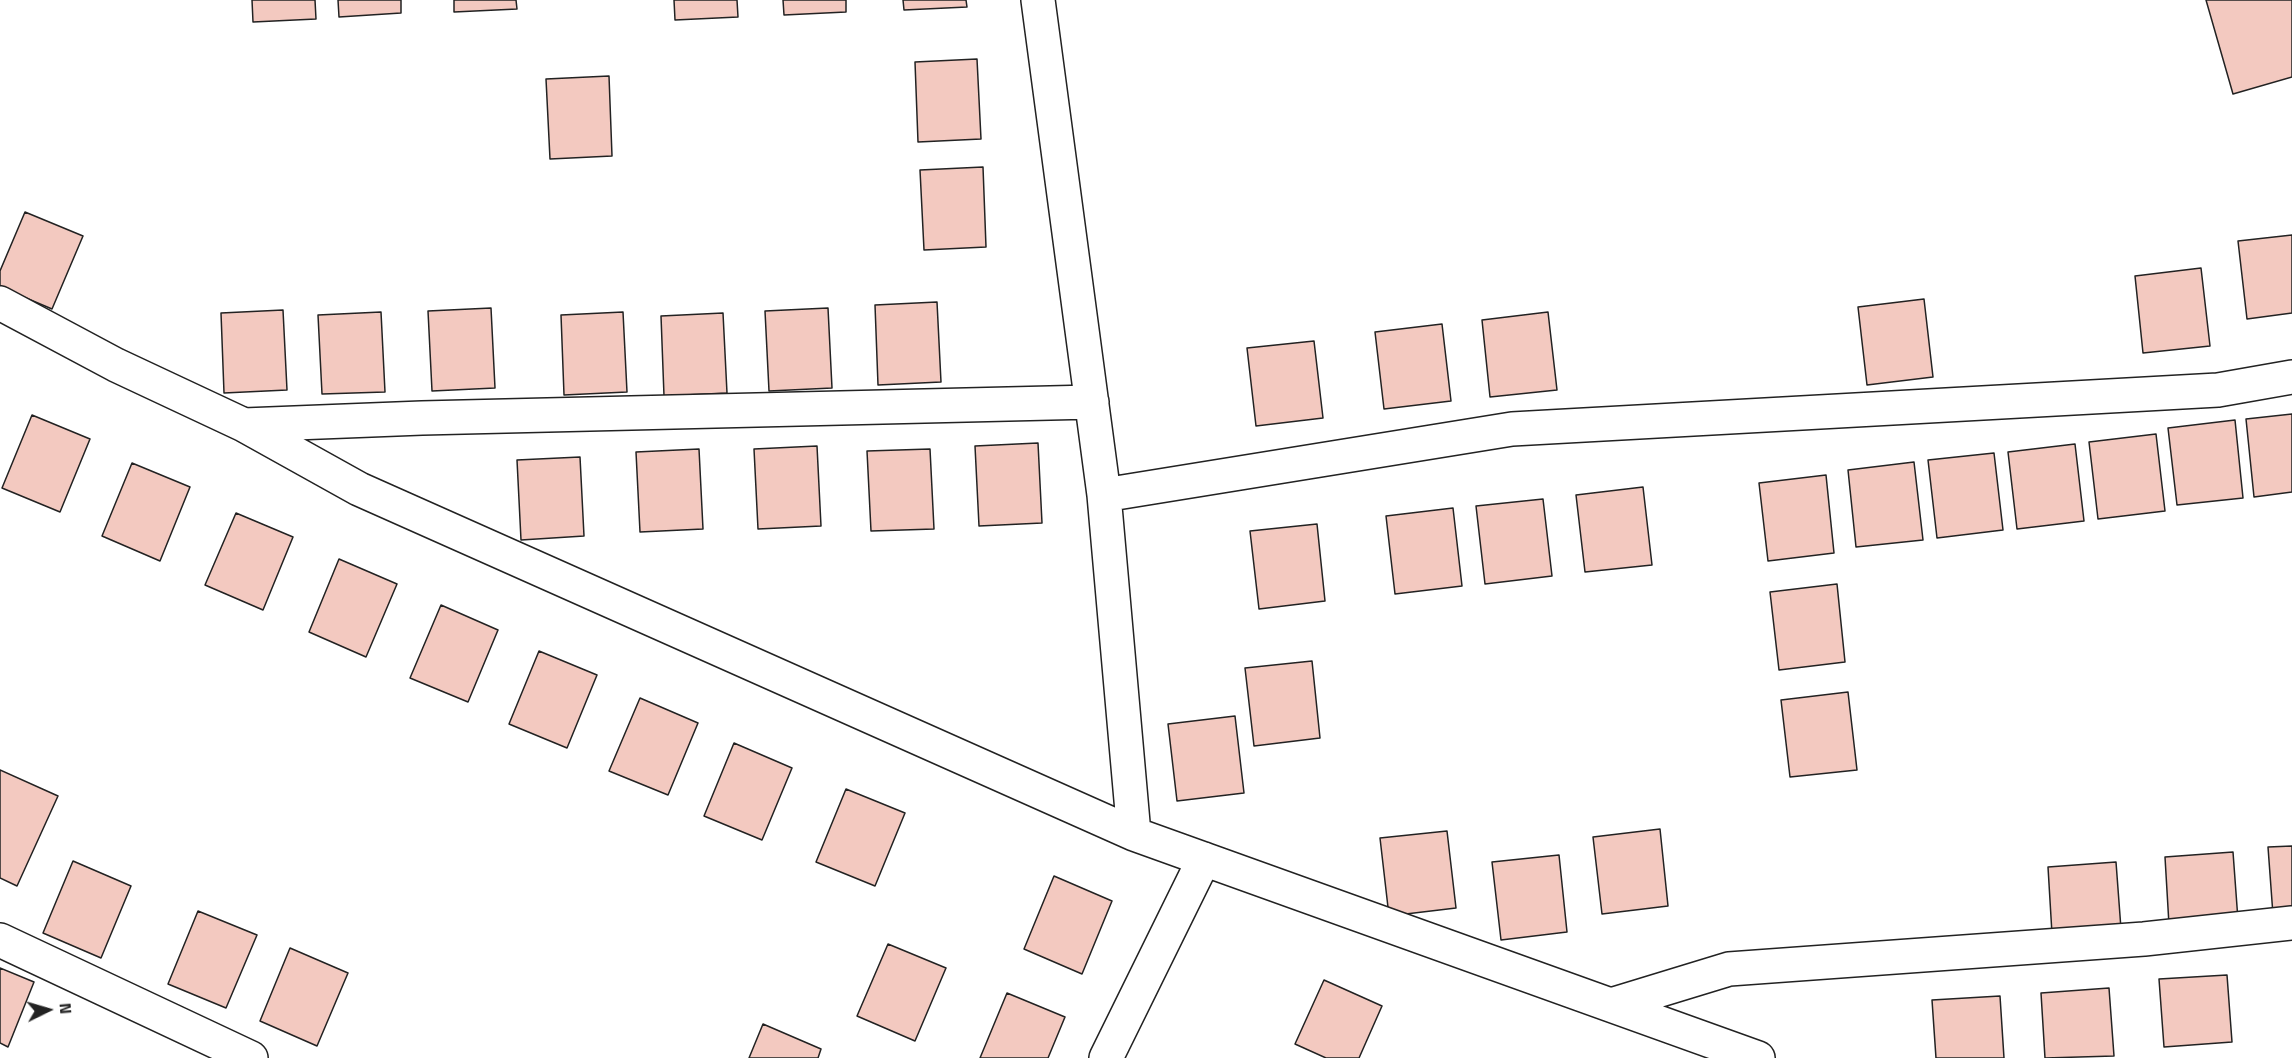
<!DOCTYPE html>
<style>
body{margin:0}
#map{position:relative;width:2292px;height:1058px;overflow:hidden;background:#fff;font-family:"Titillium Web",sans-serif}
canvas{display:block}
.north{position:absolute;left:18px;top:980px;width:60px;height:60px;-webkit-text-stroke:4px #fff;paint-order:stroke;rotate:85deg;font-size:16px;font-weight:700;line-height:24px;text-align:center;color:#222}
.north::after{content:'';display:block;margin:auto;width:21px;height:27px;background:#222;clip-path:polygon(50% 0,100% 100%,50% 72%,0 100%)}
</style>
<div id="map">
<canvas width="2292" height="1058"></canvas>
<div class="north">N</div>
</div>
<script>
const g = document.querySelector('canvas').getContext('2d');
g.lineJoin = 'round';
function paint(path, color) { g.fillStyle = color; g.fill(path, 'evenodd'); }
function trace(path, color, width, dash) { g.strokeStyle = color; g.lineWidth = width; g.lineCap = dash ? 'butt' : 'round'; g.setLineDash(dash || []); g.stroke(path); }
const building = new Path2D(`
 M252 0H315L316 19 253 22Z
 M338 0H401V13L339 17Z
 M454 0H516L517 9 454 12Z
 M674 0H737L738 17 675 20Z
 M783 0H846V12L784 15Z
 M903 0H966L967 7 904 10Z
 M2206 0H2292V77L2233 94Z
 M977 59 981 139 918 142 915 62Z
 M609 76 612 156 550 159 546 79Z
 M983 167 986 247 924 250 920 170Z
 M25 212 83 236 52 309 0 287V271Z
 M2292 235V313L2247 319 2238 241Z
 M2201 268 2210 346 2143 353 2135 276Z
 M1924 299 1933 377 1867 385 1858 307Z
 M937 302 941 382 878 385 875 305Z
 M491 308 495 388 432 391 428 311Z
 M828 308 832 388 769 391 765 311Z
 M283 310 287 390 224 393 221 313Z
 M381 312 385 392 322 394 318 315Z
 M623 312 627 392 564 395 561 315Z
 M1548 312 1557 390 1490 397 1482 320Z
 M723 313 727 393 664 396 661 316Z
 M1442 324 1451 401 1384 409 1375 332Z
 M1314 341 1323 418 1256 426 1247 348Z
 M2292 414V492L2254 497 2246 419Z
 M32 415 90 439 60 512 2 488Z
 M2235 420 2243 498 2177 505 2168 428Z
 M2156 434 2165 511 2098 519 2089 442Z
 M1038 443 1042 523 979 526 975 446Z
 M2075 444 2084 521 2017 529 2008 452Z
 M817 446 821 526 758 529 754 449Z
 M699 449 703 529 640 532 636 452Z
 M930 449 934 529 871 531 867 451Z
 M1994 453 2003 530 1937 538 1928 460Z
 M580 457 584 536 521 540 517 460Z
 M1914 462 1923 540 1856 547 1848 470Z
 M132 463 190 487 160 561 102 536Z
 M1826 475 1834 553 1768 561 1759 483Z
 M1643 487 1652 565 1585 572 1576 495Z
 M1543 499 1552 576 1485 584 1476 506Z
 M1453 508 1462 586 1395 594 1386 516Z
 M236 513 293 537 263 610 205 585Z
 M1317 524 1325 601 1259 609 1250 531Z
 M339 559 397 584 366 657 309 632Z
 M1837 584 1845 662 1779 670 1770 592Z
 M441 605 498 630 468 702 410 678Z
 M539 651 597 675 567 748 509 724Z
 M1312 661 1320 738 1254 746 1245 668Z
 M1848 692 1857 770 1790 777 1781 700Z
 M640 698 698 723 668 795 609 771Z
 M1235 716 1244 793 1177 801 1168 724Z
 M734 743 792 768 762 840 704 816Z
 M0 770 58 796 17 886 0 878Z
 M846 789 905 813 875 886 816 862Z
 M1660 829 1668 906 1602 914 1593 837Z
 M1447 831 1456 908 1389 916 1380 838Z
 M2292 846V914L2273 915 2268 847Z
 M2233 852 2238 920 2169 925 2165 857Z
 M1559 855 1567 932 1501 940 1492 862Z
 M73 861 131 886 101 958 43 933Z
 M2116 862 2121 929 2052 934 2048 867Z
 M1054 876 1112 901 1082 974 1024 949Z
 M198 911 257 935 226 1008 168 984Z
 M888 944 946 968 915 1041 857 1016Z
 M290 948 348 973 317 1046 260 1021Z
 M0 968 34 982 8 1047 0 1043Z
 M2227 975 2232 1042 2164 1047 2159 979Z
 M1324 980 1382 1006 1359 1058H1326L1295 1044Z
 M2109 988 2114 1056 2045 1058 2041 993Z
 M1007 993 1065 1017 1048 1058H980Z
 M2000 996 2004 1058H1936L1932 1000Z
 M763 1024 821 1049 818 1058H749Z`);
const minor = new Path2D(`
 M1038 0 1104 495 1134 834
 M0 303 116 365 244 425 359 489 1134 834 1758 1058
 M244 425 422 418 1092 402
 M1104 495 1512 429 2218 390 2292 377
 M0 940 251 1058
 M1611 1005 1729 969 2144 939 2292 923
 M1106 1058 1204 859`);
paint(building, '#f3c9c0');
trace(building, '#222', 1.5);
trace(minor, '#222', 36);
trace(minor, '#fff', 33);
</script>
